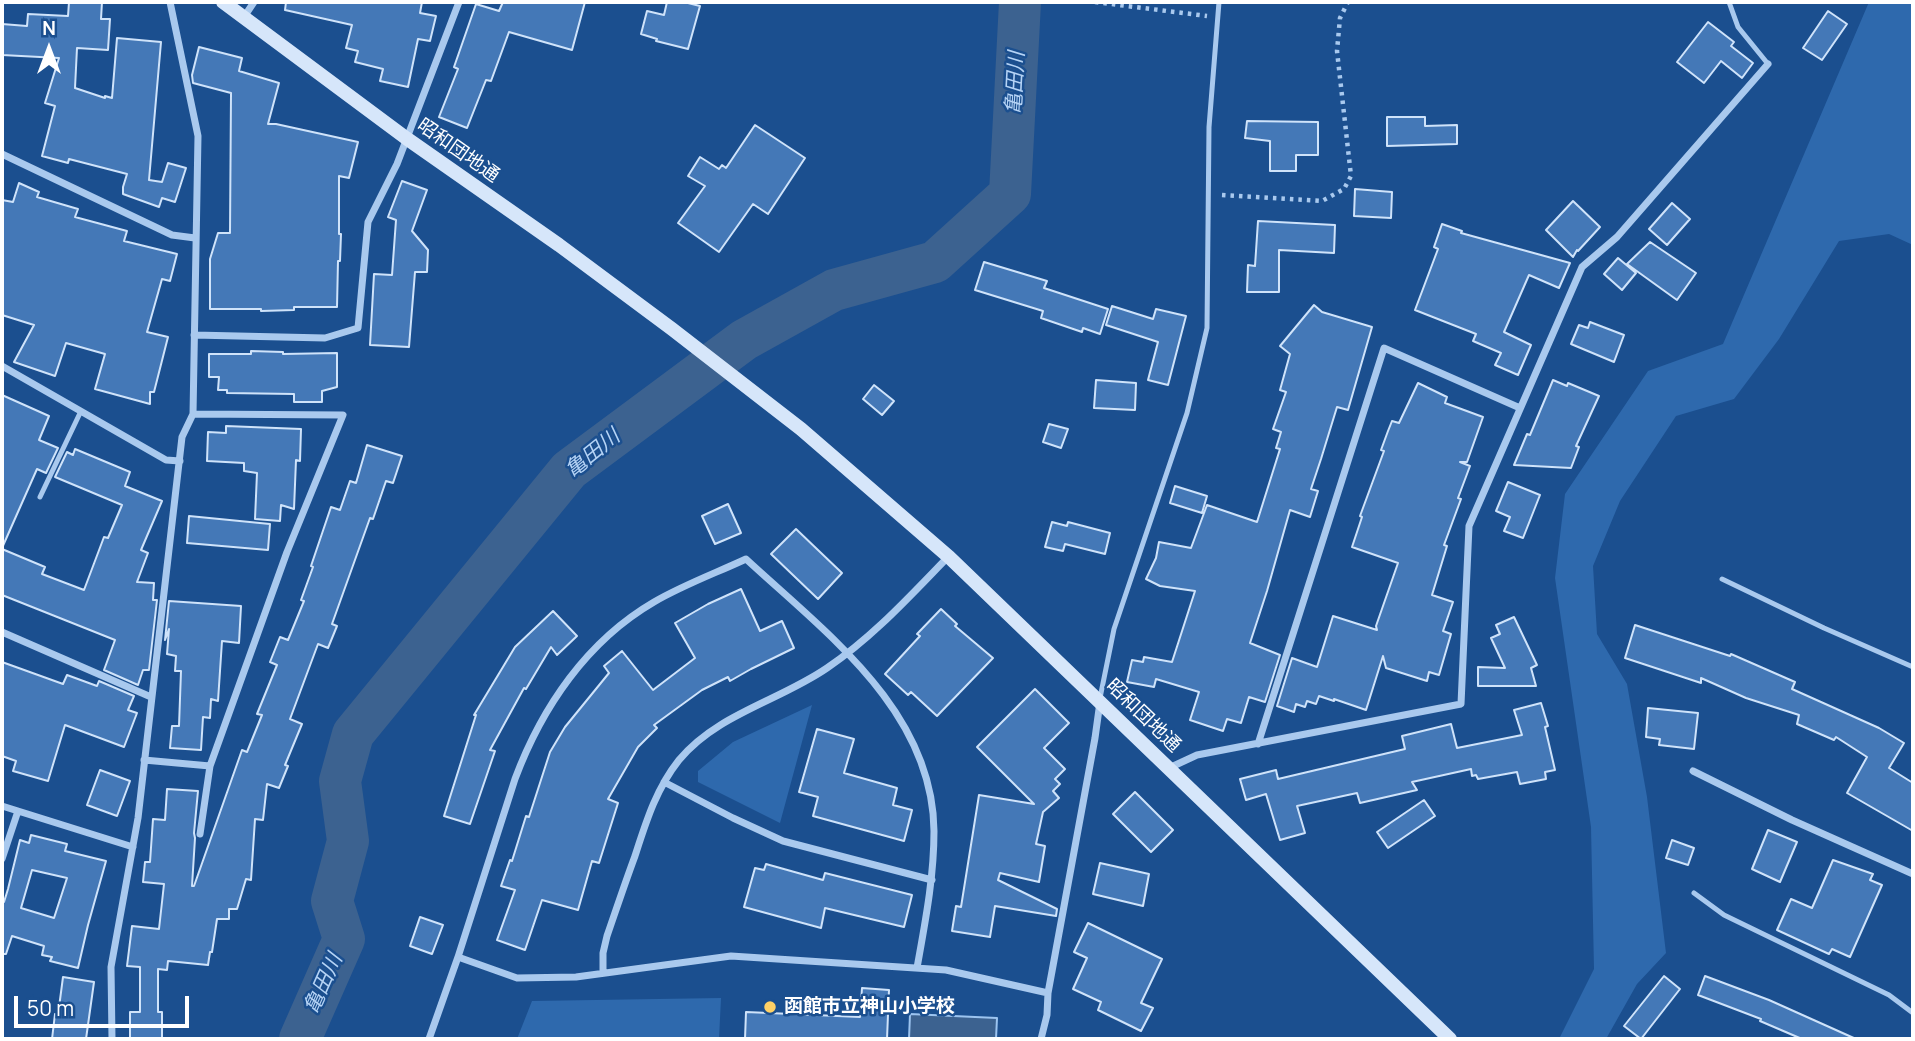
<!DOCTYPE html>
<meta charset="utf-8">
<style>
body{margin:0}
#map{position:relative;width:1915px;height:1041px;overflow:hidden;background:#1b4f8f;font-family:Manrope,sans-serif}
canvas{display:block}
.frame{position:absolute;inset:0;border:4px solid #fff;pointer-events:none}
.north{position:absolute;left:14px;top:14px;width:70px;height:70px;-webkit-text-stroke:5px #1b4f8f;paint-order:stroke;rotate:0deg;font-size:19px;font-weight:700;line-height:28px;text-align:center;color:#fff}
.north::after{content:'';display:block;margin:auto;width:24px;height:32px;background:#fff;clip-path:polygon(50% 0,100% 100%,50% 72%,0 100%)}
.scale{position:absolute;left:14px;top:996px;width:175px;height:32px;box-sizing:border-box;border:4px solid #fff;border-top:0;padding-left:9px;font-size:21px;line-height:24px;white-space:nowrap;color:#fff;-webkit-text-stroke:5px #1b4f8f;paint-order:stroke}
</style>
<div id="map">
<canvas width="1915" height="1041"></canvas>
<div class="frame"></div>
<div class="north">N</div>
<div class="scale">50 m</div>
</div>
<script>
const g = document.querySelector('canvas').getContext('2d');
g.lineJoin = 'round';
function paint(path, color) { g.fillStyle = color; g.fill(path, 'evenodd'); }
function trace(path, color, width, dash) { g.strokeStyle = color; g.lineWidth = width; g.lineCap = dash ? 'butt' : 'round'; g.setLineDash(dash || []); g.stroke(path); }
function label(font, color, halo, rows, align = 'center') {
  g.font = font + ' Manrope,"Noto Sans JP",sans-serif'; g.lineWidth = 5; g.setLineDash([]); g.textBaseline = 'middle'; g.strokeStyle = halo; g.fillStyle = color; for (const [text, x, y, turn = 0] of rows) {
    g.save(); g.translate(x, y); g.rotate((+turn || 0) * Math.PI / 180); g.textAlign = isNaN(turn) ? turn : align; if (halo) g.strokeText(text, 0, 0); g.fillText(text, 0, 0); g.restore();
  }
}
const green = new Path2D(`
 M1869 2H1913V245L1889 234 1839 241 1779 339 1734 399 1676 416 1620 501 1593 566 1597 634 1627 684 1647 797 1666 953 1637 984 1606 1039H1559L1594 969 1591 827 1555 578 1565 494 1648 371 1723 344Z
 M812 705 780 823 698 782V771L733 742Z
 M721 998 719 1039H517L532 1001Z`);
const water = new Path2D(`
 M910 1014 997 1018 996 1039H909Z`);
const river = new Path2D(`
 M300 1039 344 939 332 901 348 841 340 781 353 734 569 470 744 340 834 290 935 262 1010 194 1020 2`);
const building = new Path2D(`
 M69 2H102L101 19H110L108 50 77 48 75 88 105 98V96L112 98 117 38 161 42 149 180 162 182 168 163 186 168 175 202 162 198 159 207 123 194V187L127 174 69 159 68 163 42 156 55 106 45 103 59 58 2 55V24L27 26 28 14 68 16Z
 M286 2H422L420 13 436 16 430 41 418 39 408 87 380 81 383 69 355 62 358 51 346 48 352 25 285 10Z
 M503 2H585L572 50 509 32 491 81 486 80 467 128 439 117 458 69 454 67 476 4 499 11Z
 M667 2H684L700 6 688 49 656 41 657 39 641 34 647 11 664 15Z
 M1828 11 1847 24 1822 60 1803 48Z
 M1708 22 1734 42 1731 46 1753 63 1742 78 1721 61 1704 83 1677 62Z
 M199 47 242 58 239 71 279 83 268 124H276L358 142 349 178 339 176V234H341L340 261H338L337 307H294V310L261 311V309H210V259L218 233H230L231 93 193 83 192 75Z
 M1387 117H1425V126L1457 125V144L1387 146Z
 M1247 121 1318 122V155H1296V171H1270V141L1245 138Z
 M755 125 805 158 768 214 753 204 719 252 678 223 705 186 688 176 700 157 719 169 722 165 726 168Z
 M402 181 427 190 412 231 428 250 427 272H415L409 347 370 345 374 274 392 275 396 220 388 217Z
 M19 183 39 192 37 197 78 209 75 217 127 231 124 241 177 254 170 281 162 279 147 332 168 337 154 392H150V404L95 389 105 354 66 343 55 376 14 362 34 325 2 315V200L13 202Z
 M1355 189 1392 192 1391 218 1354 216Z
 M1573 201 1600 227 1578 251 1577 250 1573 257 1546 230Z
 M1672 203 1690 219 1667 245 1649 229Z
 M1258 221 1335 225 1334 253 1279 250V292H1247L1248 265 1255 266Z
 M1442 224 1462 231 1461 233 1570 263 1559 288 1529 275 1504 332 1531 345 1518 375 1495 365 1501 353 1473 341 1476 334 1415 310 1438 249 1434 247Z
 M1650 242 1696 273 1677 300 1627 264Z
 M1618 258 1636 273 1622 290 1604 274Z
 M984 262 1047 281 1044 288 1108 309 1100 334 1083 328 1082 332 1041 318 1043 311 975 290Z
 M1314 305 1322 312 1372 327 1348 410 1337 407 1321 459 1311 489 1318 491 1310 517 1290 510 1267 591 1250 643 1280 655 1265 702 1249 697 1241 723 1227 719 1223 731 1190 720 1199 692 1156 679 1154 687 1127 682 1132 660 1143 662 1144 657 1172 662 1195 591 1160 586 1146 579 1156 558 1159 542 1191 548 1207 505 1257 522 1280 449 1276 448 1281 432 1273 429 1286 392 1280 390 1290 354 1280 346Z
 M1112 306 1153 319 1156 309 1186 316 1168 385 1148 380 1158 342 1106 325Z
 M1590 322 1624 335 1614 362 1571 344 1579 325 1588 328Z
 M251 351 283 352V354L337 353V387L322 391V402H294V394L227 393V390H218L219 377H209V354H251Z
 M1096 380 1136 383 1135 410 1094 408Z
 M1553 380 1567 386 1568 383 1599 396 1576 446 1579 447 1571 468 1514 465 1527 434 1530 435Z
 M1418 383 1447 397 1445 403 1483 417 1467 462H1460L1470 466 1458 498 1461 499 1444 545 1447 546 1432 595 1453 602 1443 631 1451 634 1439 675 1429 672 1427 681 1386 668 1383 656 1366 710 1334 699V701L1319 696 1316 704 1307 701 1305 707 1296 704 1294 712 1277 706 1292 658 1317 667 1333 616 1377 630 1376 626 1398 563 1352 547 1362 517 1360 516 1384 451 1381 450 1388 431 1392 421 1399 423Z
 M874 385 894 401 882 415 863 399Z
 M2 395 49 416 39 440 58 448 46 473 37 469 2 548Z
 M1049 424 1068 429 1061 448 1043 442Z
 M226 426 301 429 300 461 296 460 294 509 281 505 280 521 255 519 257 473 244 471V463L207 461 208 432 226 433Z
 M367 445 402 456 393 483 386 481 373 519 370 518 332 624 337 626 328 648 318 644 290 719 302 724 285 765 288 766 279 788 267 784 263 820 255 819 251 880 246 879 237 909H229V919H217L212 952H210L208 965 168 961 167 970 158 969V1012H162V1039H130V1012H140V967L127 966 132 926 159 929 164 884 143 882 145 862H150L153 819 165 820 167 789 198 791 194 833 195 838 192 886H194L242 750 247 752 262 715 257 714 277 665 270 662 280 637 288 640 304 601 301 600 313 567 311 566 331 507 340 510 350 481 356 483Z
 M75 449 130 472 125 486 162 501 141 550 148 553 137 582 154 583 153 600H157L149 670H143L138 685 104 670 115 640 2 595V549L45 567 42 574 84 590 104 537 108 538 122 505 55 477 67 452 73 455Z
 M1508 482 1540 495 1523 538 1504 531 1510 517 1496 511Z
 M1175 486 1207 496 1202 513 1170 503Z
 M728 504 741 533 715 544 702 516Z
 M189 516 270 524 268 550 187 543Z
 M1052 522 1067 526 1068 522 1110 533 1105 554 1065 544 1063 551 1045 547Z
 M796 529 842 573 818 599 771 554Z
 M741 589 760 631 782 621 794 648 751 669 730 681 728 677 702 690 654 725 657 728 638 747 608 799 618 803 599 863 592 861 578 910 542 900 525 950 497 940 515 890 501 886 510 860 512 861 526 816 529 817 550 752 565 727 609 673 604 666 622 651 653 690 695 658 675 623 708 604Z
 M169 601 241 606 239 643 222 641 218 701 211 699 210 718 203 717 201 750 170 748 172 726H179L181 671H175L176 656 167 654 169 629 165 640Z
 M941 609 957 624 955 626 993 658 937 716 911 692 908 695 885 674 920 636 917 634Z
 M553 611 577 636 557 655 551 647 526 689 524 688 490 750 495 751 470 824 444 816 476 715H474L515 647Z
 M1514 617 1537 665 1531 668 1536 686H1478V667L1505 668 1491 638 1500 634 1496 625Z
 M1635 625 1730 656 1731 654 1795 682 1792 689 1879 728 1904 743 1889 768 1913 783V831L1847 793 1867 757 1836 737 1834 740 1797 724 1799 715 1746 698 1701 678V683L1625 658Z
 M2 662 63 684 67 675 97 686 99 681 134 696 128 710 137 713 124 747 65 725 48 781 13 771 16 761 2 756Z
 M1035 689 1069 723 1044 748 1065 769 1055 779 1060 784 1053 791 1059 798 1043 812 1036 844 1045 846 1039 882 1000 873 998 880 1057 909 1056 916 995 906 990 937 952 931 956 906 961 907 979 795 1034 804 977 747Z
 M1541 703 1548 726 1545 727 1555 770 1545 772 1546 779 1520 784 1517 772 1478 779 1476 775 1472 776 1471 769 1412 782 1417 790 1360 803 1357 793 1297 806 1305 833 1280 840 1266 794 1246 800 1240 779 1276 770 1278 779 1405 749 1402 736 1451 724 1457 748 1522 735 1514 710Z
 M1648 708 1698 713 1694 749 1659 745 1660 739 1646 737Z
 M817 729 854 739 844 773 897 788 893 805 912 810 904 841 813 816 818 797 799 792Z
 M100 770 130 781 117 816 87 805Z
 M1135 792 1173 830 1151 852 1113 814Z
 M1424 800 1435 816 1388 848 1377 832Z
 M1768 830 1797 842 1780 882 1752 869Z
 M31 835 67 844 65 851 106 861 88 925 78 968 50 961 52 957 42 955 44 946 12 936 6 954H2V902H4L8 889 20 840 29 843ZM32 870 67 878 54 918 21 908Z
 M1672 840 1694 848 1688 865 1666 858Z
 M1833 860 1873 874 1870 880 1882 885 1850 957 1832 949 1829 954 1777 930 1791 899 1812 908Z
 M1100 863 1149 874 1143 906 1093 894Z
 M766 864 823 880 825 873 912 895 904 927 825 908 821 928 744 907 755 868 764 870Z
 M420 917 443 925 432 954 410 946Z
 M1088 923 1162 959 1141 1003 1153 1008 1141 1031 1098 1010 1101 1002 1073 989 1087 958 1074 952Z
 M1664 976 1680 989 1641 1039 1624 1026Z
 M1705 976 1769 1000 1856 1039H1802L1760 1021 1761 1019 1698 995Z
 M63 977 94 982 86 1039H52L55 1014 58 1015Z
 M862 988 889 990 887 1039H745L746 1012 860 1017Z`);
const path = new Path2D(`
 M1095 2 1207 16
 M1222 195 1322 201 1344 189 1351 176 1337 51 1340 18 1348 2`);
const lane = new Path2D(`
 M1729 2 1738 27 1768 64
 M40 497 81 411
 M1722 579 1824 628 1913 667
 M1100 698 1114 629 1187 413 1207 328 1209 127 1219 2
 M1694 893 1724 915 1889 995 1913 1013`);
const street = new Path2D(`
 M244 17 254 2
 M2 154 172 235 195 238
 M194 335 325 338 358 328 368 222 397 164 459 2
 M2 366 166 460 180 461
 M2 632 151 697
 M1258 744 1384 348 1520 408
 M144 760 210 766 287 552 343 415 193 414
 M1169 768 1197 755 1461 704 1469 526 1582 267 1617 237 1768 64
 M1693 771 1792 820 1913 874
 M664 782 733 818 783 841 932 880
 M2 806 133 847
 M200 834 210 766
 M2 859 18 811
 M458 957 517 978 576 977 731 956 946 970 1048 993
 M603 973V953L607 936C616 910 625 883 635 856 646 822 656 789 679 760 717 714 779 701 827 668 873 637 910 596 948 557
 M112 1039 111 967 138 818 182 437 193 414 198 136 170 2
 M429 1039 458 957 515 779C542 707 587 641 654 602 683 585 716 573 746 559 826 633 933 711 934 831 934 878 925 923 917 968
 M1041 1039 1047 1015 1048 993 1095 738 1100 702`);
const secondary = new Path2D(`
 M223 2 406 138 559 245 672 329 801 429 949 557 1450 1039`);
const markers = [
 [770,1007,7,"#ffd166"]
];
const streetNames = [
 ["昭和団地通",458,151,35],
 ["昭和団地通",1143,716,44]
];
const poiNames = [
 ["函館市立神山小学校",784,1007]
];
const waterNames = [
 ["亀田川",1016,83,-87],
 ["亀田川",593,454,-39],
 ["亀田川",324,984,-66]
];
paint(green, '#2e69ad');
paint(water, '#3c6290');
trace(water, '#9cc4f0', 2);
trace(river, '#3c6290', 42);
paint(building, '#4478b7');
trace(building, '#cfe3fa', 2);
trace(path, '#a9c9ee', 4.5, [3.5, 5]);
trace(lane, '#a9c9ee', 5);
trace(street, '#a9c9ee', 7);
trace(secondary, '#d6e6fa', 14);
for (const [x, y, r, color] of markers) { const dot = new Path2D(); dot.arc(x, y, r, 0, 2 * Math.PI); g.fillStyle = color; g.fill(dot); trace(dot, '#1b4f8f', 2.5); }
label('19px', '#fff', '#1b4f8f', streetNames);
label('bold 19px', '#fff', '#1b4f8f', poiNames, 'left');
label('italic 21px', '#b5d3f5', '#1b4f8f', waterNames);
</script>
